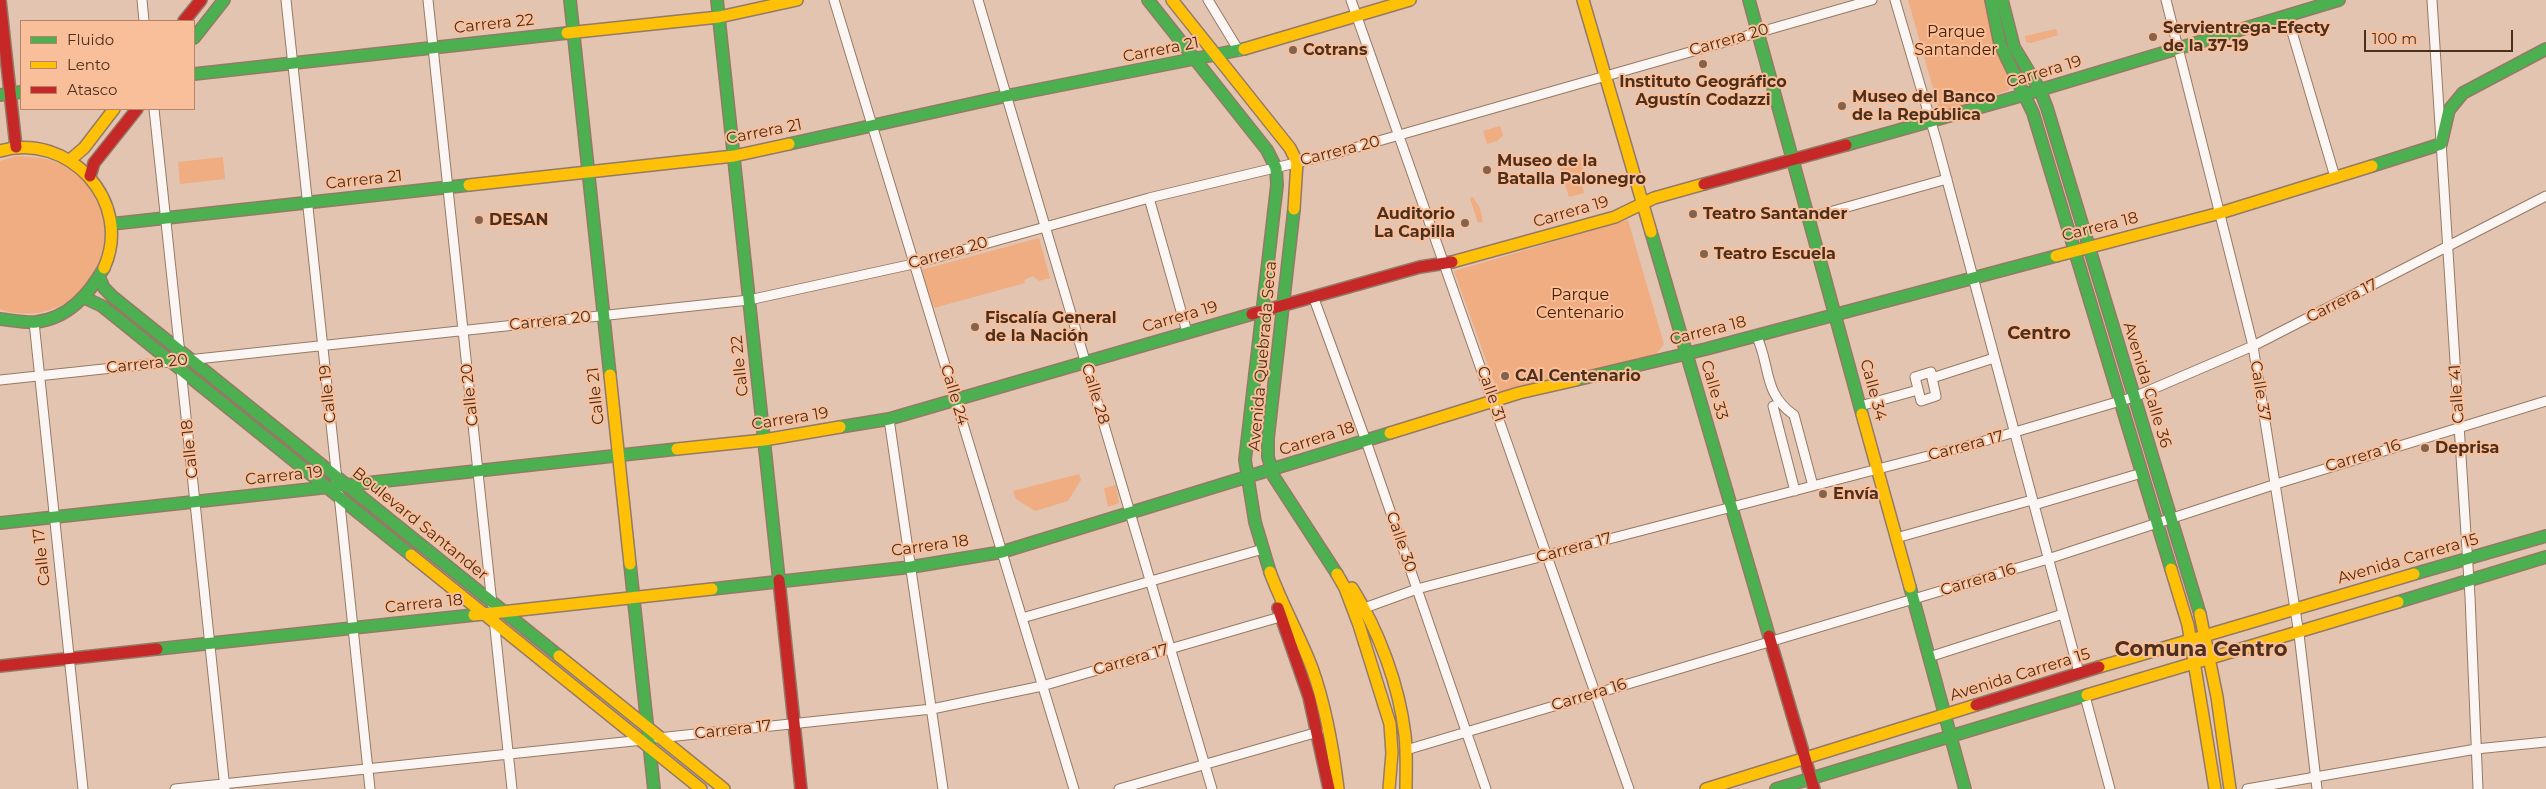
<!DOCTYPE html>
<meta charset="utf-8">
<style>
body{margin:0}
#map{position:relative;width:2546px;height:789px;overflow:hidden;background:#e3c4b0;font-family:Montserrat,sans-serif}
canvas{display:block}
.legend{position:absolute;left:20px;top:20px;width:175px;height:90px;box-sizing:border-box;background:#f9bf9a;border:1px solid #b48568;margin:0;padding:6px 9px;list-style:none;font-size:15px;color:#4c2f1c}
.legend li{display:flex;align-items:center;gap:10px;height:25px}
.legend b{width:25px;border:1px solid #b48568}
.scale{position:absolute;left:2364px;top:30px;width:149px;height:22px;box-sizing:border-box;border:2px solid #4c2f1c;border-top:0;padding-left:6px;font-size:15px;line-height:18px;white-space:nowrap;color:#4c2f1c;-webkit-text-stroke:4px #f9bf9a;paint-order:stroke}
</style>
<div id="map">
<canvas width="2546" height="789"></canvas>
<ul class="legend">
<li><b style="height:6px;background:#4caf50"></b>Fluido</li>
<li><b style="height:6px;background:#ffc107"></b>Lento</li>
<li><b style="height:6px;background:#c62828"></b>Atasco</li>
</ul>
<div class="scale">100 m</div>
</div>
<script>
const g = document.querySelector('canvas').getContext('2d');
g.lineJoin = 'round';
function paint(path, color) { g.fillStyle = color; g.fill(path, 'evenodd'); }
function trace(path, color, width, dash) { g.strokeStyle = color; g.lineWidth = width; g.lineCap = dash ? 'butt' : 'round'; g.setLineDash(dash || []); g.stroke(path); }
function label(font, color, halo, rows, align = 'center') {
  g.font = font + ' Montserrat,sans-serif'; g.lineWidth = 4; g.setLineDash([]); g.textBaseline = 'middle'; g.strokeStyle = halo; g.fillStyle = color; for (const [text, x, y, turn = 0] of rows) {
    g.save(); g.translate(x, y); g.rotate((+turn || 0) * Math.PI / 180); g.textAlign = isNaN(turn) ? turn : align; if (halo) g.strokeText(text, 0, 0); g.fillText(text, 0, 0); g.restore();
  }
}
const green = new Path2D(`
 M1986 0 1994 45 2013 85 2007 91 1940 113 1908 0Z
 M2056 29 2058 35 2031 43 2026 42 2025 36Z
 M1500 126 1503 135 1497 141 1487 144 1483 131Z
 M16 156C32 157 46 157 61 164 132 195 112 302 37 313 26 314 11 314 0 309V161Z
 M223 157 225 179 180 184 178 162Z
 M1580 158 1585 179 1581 181 1584 193 1569 197 1559 165Z
 M1473 197 1480 208 1483 222 1478 223 1470 198Z
 M1628 220 1664 344 1656 354 1498 393 1454 271Z
 M1039 238 1050 278 1039 281 1033 276 1024 280 1025 283 934 308 921 270Z
 M1079 474 1081 480 1068 501 1035 511 1016 499 1013 491Z
 M1116 485 1119 503 1108 507 1104 488Z`);
const street = new Path2D(`
 M142 0 144 21
 M286 0 337 480
 M428 0 492 604
 M834 0 1074 789
 M978 0 1212 789
 M1208 0 1239 51
 M1351 0 1629 789
 M1895 0 1936 139 2078 669
 M2166 0 2253 346 2299 634 2317 789
 M2432 0 2470 597 2478 789
 M2287 15 2335 177
 M154 109 180 354
 M1149 198 1187 332
 M1808 218 1947 179
 M1313 296 1366 441 1486 789
 M34 322 83 789
 M1756 335C1771 365 1762 393 1794 415L1813 486
 M181 369 225 789
 M1932 378 1931 372 1915 377 1921 401 1936 396 1932 378 1994 358
 M0 380 749 300 913 264 1149 198 1333 154 1872 0
 M1773 406 1795 491
 M1860 406 1918 390
 M889 419 943 789
 M339 495 370 789
 M2034 505 2135 475
 M1896 538 2032 500
 M1359 610 1417 589 1974 444 2134 397 2253 346 2546 196
 M1022 618 1263 549
 M494 619 512 789
 M1929 657 2063 614
 M2086 700 2110 789
 M658 738 932 709 1042 686 1280 617
 M1406 750 2048 559 2276 484 2546 401
 M175 789 643 740
 M1119 789 1318 732
 M2247 789 2476 749 2546 742`);
const fast = new Path2D(`
 M570 0 610 375
 M717 0 779 580
 M1148 0 1267 150 1276 168 1277 185 1245 460 1255 522 1270 572
 M1749 0 1862 414
 M1991 0 2000 44 2033 113 2171 569
 M2002 0 2014 47 2040 90 2047 108 2200 614
 M194 38 224 0
 M194 74 567 33
 M0 95 21 92
 M789 144 1006 96 1244 49
 M1846 145 2013 98 2339 0
 M2372 166 2441 144 2449 110 2463 93 2546 49
 M1294 209 1268 438V457L1274 477 1337 574
 M111 224 469 185
 M1651 232 1769 636
 M100 279 104 288 113 297 559 656
 M85 298 102 306 411 555
 M0 319C11 320 24 323 36 322 69 318 89 294 104 268
 M1576 380 1706 349 2056 256
 M840 427 889 419 1252 314
 M0 523 677 449
 M630 564 654 789
 M2414 574 2546 536
 M1910 587 1965 789
 M712 589 911 567 1002 552 1390 433
 M2398 602 2546 557
 M157 649 474 615
 M1776 789 2087 695`);
const slow = new Path2D(`
 M1172 0 1290 148 1297 162 1294 209
 M1583 0 1651 232
 M567 33 719 17 797 0
 M1244 49 1410 0
 M0 151C68 131 134 201 104 268
 M70 160 84 148 114 109
 M469 185 734 156 789 144
 M2056 256 2220 213 2372 166
 M1452 262 1615 217 1654 198 1704 184
 M610 375 630 564
 M1862 414 1910 587
 M1390 433 1519 393 1576 380
 M677 449 764 440 840 427
 M411 555 701 789
 M2171 569 2188 625 2215 789
 M1270 572C1282 605 1300 636 1312 668 1326 707 1333 748 1338 789
 M1337 574 1345 588 1359 625 1390 724 1392 753 1389 789
 M1352 588C1379 631 1399 685 1405 735 1407 753 1406 771 1406 789
 M2200 614 2217 697 2230 789
 M474 615 712 589
 M559 656 724 789
 M2099 667 2414 574
 M2087 695 2398 602
 M1706 789 1976 705`);
const jam = new Path2D(`
 M0 0 16 147
 M184 21 201 0
 M90 176 94 163 137 109
 M1704 184 1846 145
 M1252 314 1420 267 1452 262
 M779 580 801 789
 M1278 608 1309 697 1329 789
 M1769 636 1814 789
 M0 666 157 649
 M1976 705 2099 667`);
const markers = [
 [2153,37,5,"#816350"],
 [1293,50,5,"#816350"],
 [1703,64,5,"#816350"],
 [1842,106,5,"#816350"],
 [1487,170,5,"#816350"],
 [1693,214,5,"#816350"],
 [479,220,5,"#816350"],
 [1465,223,5,"#816350"],
 [1704,254,5,"#816350"],
 [975,327,5,"#816350"],
 [1505,376,5,"#816350"],
 [2425,448,5,"#816350"],
 [1823,494,5,"#816350"]
];
const streetNames = [
 ["Carrera 22",494,24,-6],
 ["Carrera 20",1729,40,-16],
 ["Carrera 21",1161,50,-11],
 ["Carrera 19",2044,72,-17],
 ["Carrera 21",764,132,-11],
 ["Carrera 20",1340,151,-14],
 ["Carrera 21",364,180,-6],
 ["Carrera 19",1571,212,-16],
 ["Carrera 18",2100,227,-14],
 ["Carrera 20",948,253,-16],
 ["Carrera 17",2342,301,-27],
 ["Carrera 19",1180,317,-16],
 ["Carrera 20",550,321,-6],
 ["Carrera 18",1708,331,-14],
 ["Avenida Quebrada Seca",1263,356,-85],
 ["Carrera 20",147,364,-6],
 ["Calle 22",740,366,-96],
 ["Avenida Calle 36",2147,385,73],
 ["Calle 33",1714,390,74],
 ["Calle 34",1873,390,75],
 ["Calle 37",2260,391,81],
 ["Calle 19",328,394,-96],
 ["Calle 28",1095,394,73],
 ["Calle 31",1491,394,71],
 ["Calle 41",2457,394,-94],
 ["Calle 20",470,395,-96],
 ["Calle 24",954,395,73],
 ["Calle 21",596,396,-96],
 ["Carrera 19",790,419,-9],
 ["Carrera 18",1317,439,-18],
 ["Carrera 17",1966,446,-15],
 ["Calle 18",190,449,-96],
 ["Carrera 16",2363,456,-17],
 ["Carrera 19",284,476,-6],
 ["Boulevard Santander",420,524,39],
 ["Calle 30",1401,542,71],
 ["Carrera 18",930,546,-8],
 ["Carrera 17",1574,548,-15],
 ["Calle 17",42,557,-96],
 ["Avenida Carrera 15",2408,559,-16],
 ["Carrera 16",1978,580,-17],
 ["Carrera 18",424,604,-6],
 ["Carrera 17",1131,660,-16],
 ["Avenida Carrera 15",2020,675,-17],
 ["Carrera 16",1589,695,-17],
 ["Carrera 17",733,730,-6]
];
const poiNames = [
 ["Servientrega-Efecty",2163,28],
 ["de la 37-19",2163,46],
 ["Cotrans",1303,50],
 ["Instituto Geográfico",1703,82,"center"],
 ["Agustín Codazzi",1703,100,"center"],
 ["Museo del Banco",1852,97],
 ["de la República",1852,115],
 ["Museo de la",1497,161],
 ["Batalla Palonegro",1497,179],
 ["Auditorio",1455,214,"right"],
 ["La Capilla",1455,232,"right"],
 ["Teatro Santander",1703,214],
 ["DESAN",489,220],
 ["Teatro Escuela",1714,254],
 ["Fiscalía General",985,318],
 ["de la Nación",985,336],
 ["CAI Centenario",1515,376],
 ["Deprisa",2435,448],
 ["Envía",1833,494]
];
const parkNames = [
 ["Parque",1956,32],
 ["Santander",1956,50],
 ["Parque",1580,295],
 ["Centenario",1580,313]
];
const neighbourhoodNames = [
 ["Centro",2039,334]
];
const districtNames = [
 ["Comuna Centro",2201,650]
];
paint(green, '#efad81');
trace(street, '#947a66', 11);
trace(fast, '#947a66', 14);
trace(slow, '#947a66', 14);
trace(jam, '#947a66', 14);
trace(street, '#fbf6f3', 9);
trace(fast, '#4caf50', 11);
trace(slow, '#ffc107', 11);
trace(jam, '#c62828', 11);
for (const [x, y, r, color] of markers) { const dot = new Path2D(); dot.arc(x, y, r, 0, 2 * Math.PI); g.fillStyle = color; g.fill(dot); trace(dot, '#f9bf9a', 2); }
label('16px', '#4c2f1c', '#f9bf9a', streetNames);
label('bold 16px', '#4c2f1c', '#f9bf9a', poiNames, 'left');
label('16px', '#492000', '#f9bf9a', parkNames);
label('bold 18px', '#4c2f1c', '#f9bf9a', neighbourhoodNames);
label('bold 21px', '#4c2f1c', '#f9bf9a', districtNames);
</script>
